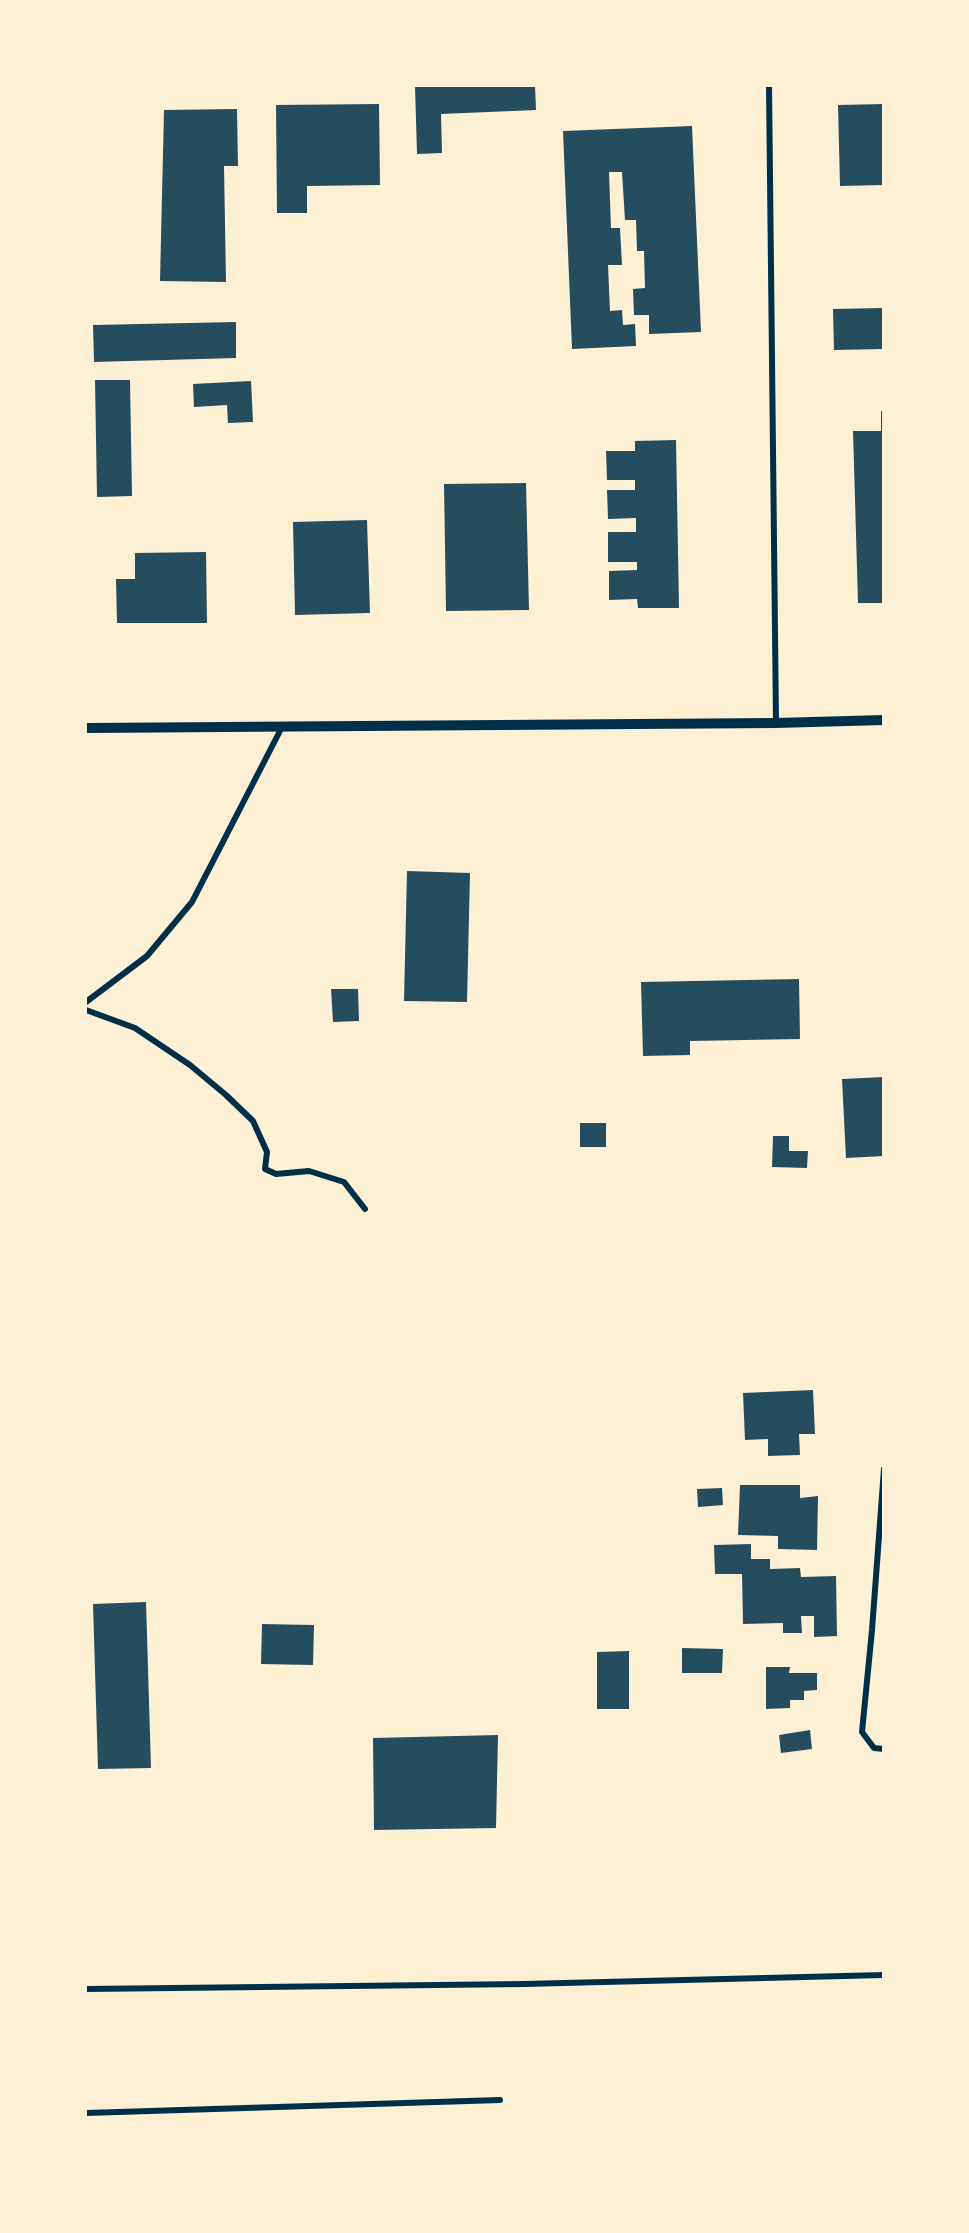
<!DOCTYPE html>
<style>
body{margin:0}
#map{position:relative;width:969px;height:2233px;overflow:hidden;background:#fdf0d5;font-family:"Noto Sans",sans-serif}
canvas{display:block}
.frame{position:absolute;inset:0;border:87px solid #fdf0d5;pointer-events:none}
</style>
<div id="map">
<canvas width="969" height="2233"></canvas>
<div class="frame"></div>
</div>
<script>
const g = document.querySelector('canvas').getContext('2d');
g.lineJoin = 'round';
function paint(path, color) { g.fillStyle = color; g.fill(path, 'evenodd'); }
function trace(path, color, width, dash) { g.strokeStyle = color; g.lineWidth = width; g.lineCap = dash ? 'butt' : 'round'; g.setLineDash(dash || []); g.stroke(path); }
const building = new Path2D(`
 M415 86H535L536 110 441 114 442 153 417 154Z
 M379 104 380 185 307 186V213H277L276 105Z
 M884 104V185L840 186 838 105Z
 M237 109 238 166H224L226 282 160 281 164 110Z
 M692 126 701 332 649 334V315H634L633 289 645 288 644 251H637L636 220H625L622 172H609L611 228H620L622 265H608L610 311 622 310 623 325 635 324 636 346 572 349 563 131Z
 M884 308V349L834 350 833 309Z
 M236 322V358L94 362 93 325Z
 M95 380H130L132 496 97 497Z
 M251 381 253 422 228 423 227 405 194 407 193 384Z
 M881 411H884V603H858L853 431H881Z
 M676 440 679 608H638L637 599 609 600V571L637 570V562H608V532H636V518L608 519 607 490H635V480H607L606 451H635V441Z
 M526 483 529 610 446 611 444 484Z
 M367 520 370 613 295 615 293 522Z
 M206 552 207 623H117L116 579H135V553Z
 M407 871 470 873 467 1002 404 1001Z
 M799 979 800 1039 690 1041V1055L643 1056 641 982Z
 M331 989H358L359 1021 333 1022Z
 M884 1077V1156L846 1158 842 1079Z
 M580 1123H606V1147H580Z
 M773 1136H789V1151H808L807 1168 772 1167Z
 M813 1390 815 1434H799L800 1455 768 1456V1439L745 1440 743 1393Z
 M740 1485H800V1498L818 1496 817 1550 778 1549V1536L738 1535Z
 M722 1488 723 1505 698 1507 697 1489Z
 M751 1544V1559H770V1569L800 1568 801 1577 836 1576 837 1636 814 1637V1616H801L802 1633H783V1623L743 1624 742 1574H715L714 1545Z
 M146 1602 151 1768 98 1769 93 1604Z
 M262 1624 314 1625 313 1665 261 1664Z
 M682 1648 723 1649 722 1673H682Z
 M629 1651V1709H597V1652Z
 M766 1667H790L789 1673H817V1690L804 1691V1700H790V1708L766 1709Z
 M810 1730 812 1749 781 1753 779 1735Z
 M498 1735 496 1828 374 1830 373 1738Z`);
const minor = new Path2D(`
 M769 86 776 723
 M86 1002 147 956 192 902 282 727
 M86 1010 135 1028 190 1065 226 1095 253 1121 267 1152 265 1169 276 1174 309 1171 344 1182 365 1209
 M884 1469 872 1630 862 1732 874 1748 884 1749
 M86 1989 524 1984 884 1975
 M86 2113 500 2100`);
const tertiary = new Path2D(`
 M86 728 776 723 884 720`);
paint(building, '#264d5e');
trace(minor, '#003049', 6);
trace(tertiary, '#003049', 10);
</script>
